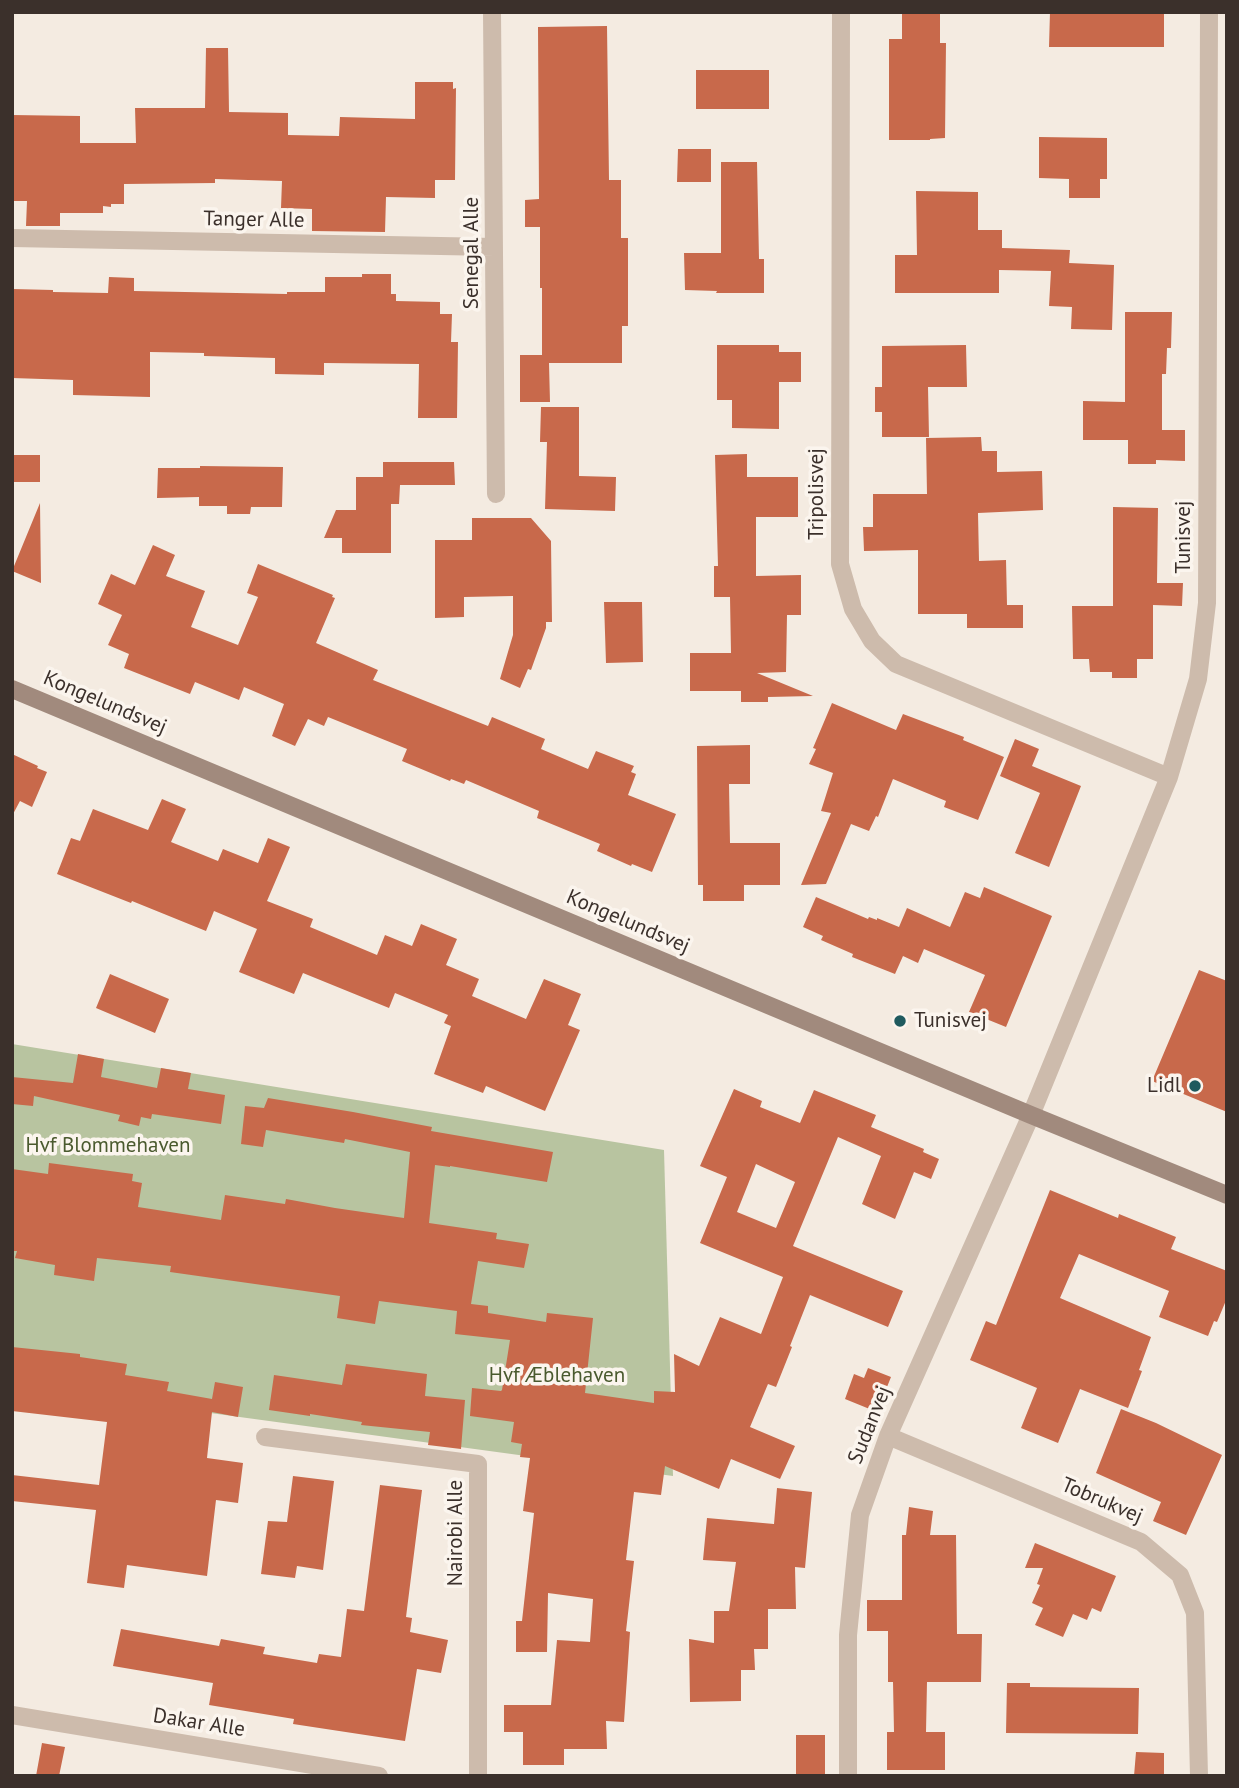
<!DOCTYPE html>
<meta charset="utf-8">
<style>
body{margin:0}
#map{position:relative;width:1239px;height:1788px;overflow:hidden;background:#f4ebe1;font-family:"PT Sans",sans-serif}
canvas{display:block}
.frame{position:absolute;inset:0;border:14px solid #3b302b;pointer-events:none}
</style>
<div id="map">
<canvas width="1239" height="1788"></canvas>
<div class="frame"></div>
</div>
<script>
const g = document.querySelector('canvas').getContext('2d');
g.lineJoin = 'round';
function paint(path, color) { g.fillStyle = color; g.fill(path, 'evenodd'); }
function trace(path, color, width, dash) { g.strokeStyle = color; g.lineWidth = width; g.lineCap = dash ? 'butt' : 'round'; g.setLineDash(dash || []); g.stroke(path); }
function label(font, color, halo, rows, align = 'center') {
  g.font = font + ' "PT Sans",sans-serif'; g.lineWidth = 7; g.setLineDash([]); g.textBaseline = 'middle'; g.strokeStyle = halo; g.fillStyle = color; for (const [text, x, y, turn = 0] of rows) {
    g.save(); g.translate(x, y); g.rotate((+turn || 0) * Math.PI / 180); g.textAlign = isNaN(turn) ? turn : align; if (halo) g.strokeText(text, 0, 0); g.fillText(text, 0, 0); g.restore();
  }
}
const green = new Path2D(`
 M12 1044 664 1150 673 1476 12 1386Z`);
const building = new Path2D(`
 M902 12H940V43H946L945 138 930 139V140H889V39H902Z
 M1050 12H1164V47H1049Z
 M607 26 609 180H621V238H628V326H622V363H549L550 402H520V355H542V288H540V227H525V200L539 199 538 27Z
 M206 48H228L229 112 288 113V135L339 136 340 117 415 119V82H453V89L456 88 455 180H435V198L386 197 385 232 312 231V209L281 208 282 181 215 179V183L124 184V204H111V207L103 206V213H60V226H26L27 201H12V115L80 116V143H136L135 108H205Z
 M696 70H769V109H696Z
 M1039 137 1107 138V179H1100V198H1069V179L1039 178Z
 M678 149H711V182H677Z
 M721 162H757L759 259H764V293H716L717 291 685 290 684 253H721Z
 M916 191 978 192V230H1002V248L1070 250 1069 263 1114 265 1112 330 1071 329 1072 307 1049 306 1051 271 999 270V293H895V255H917Z
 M362 274H391V294H396V301L440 302V314H452L451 342H458L457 418H418L419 364 324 363V375L275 374V358L204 356V353L150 352V397L73 395V380L12 378V289L53 290V292L108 293 109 277 134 278V291L287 294V292H325V277H362Z
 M1125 312H1172L1171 348H1167L1166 374H1162V430H1185V461L1156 460V464H1128V440H1083V401L1125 402Z
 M717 345H779V352H801V382H779V429L732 428V400H717Z
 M966 345 967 387H928L929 437H882V412H875V387H882V346Z
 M541 407H579V476L616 477 615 511 545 509 547 442H540Z
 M981 437 982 451H997V472L1042 471 1043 510 978 513 979 561 1006 560 1007 605H1023V628H967V614H918V550L864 551 863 527H873V494H927L926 438Z
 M747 454V477H798V517H756V576L801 575V615H787L786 672 757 673 813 696 768 697V702H741V691H690V653H731L730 597H714V566H718L715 455Z
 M12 455H40V482H12Z
 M383 462H454L455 485H400L399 504H391V553H342V538H324L336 510H356V477H383Z
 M200 466 283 467 282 507H251L250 514H227V506H199V497L157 498 158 468H200Z
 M40 503 41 583 12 571Z
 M1113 507 1158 508 1157 583H1183L1182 606 1153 605V659H1137V678H1112V672H1090L1089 659H1073L1072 606H1113Z
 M472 518H531L551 541 552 622H546V628L531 670 528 669 520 688 500 679 513 635V596L464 597V617L435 618V540H472Z
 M153 545 175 555 166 576 205 591 191 627 238 645 258 597 247 593 258 564 333 595 332 597 335 598 316 643 378 670 373 680 488 726 492 717 545 739 541 749 588 769 596 751 634 766 631 772 636 774 628 795 676 814 652 872 632 864 631 866 597 851 600 844 537 818 539 811 466 780 464 784 451 779 450 781 402 761 407 749 328 717 324 726 308 719 295 746 272 736 284 704 244 687 239 700 195 682 190 694 124 668 129 654 108 645 122 615 98 604 111 574 135 585Z
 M604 602H642L643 662 606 663Z
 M832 703 896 730 903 714 964 737 963 740 1004 757 978 820 944 807 946 801 893 779 878 817 876 816 869 831 851 824 826 884 801 885 831 813 821 811 833 773 809 764 816 749 813 748Z
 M1015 739 1039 749 1032 766 1081 786 1049 867 1015 853 1040 793 1000 776Z
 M750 745V784H729L730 843H780V885H744V901H703V885H698L697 746Z
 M12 754 38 766 37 768 47 772 32 807 20 801 12 816Z
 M162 799 186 809 171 842 218 861 223 849 258 863 268 838 290 847 267 901 313 919 310 927 377 955 385 935 412 946 421 924 457 939 446 965 479 979 472 996 526 1019 544 979 581 994 568 1025 580 1030 545 1111 486 1086 483 1093 434 1074 451 1026 444 1023 448 1015 395 993 389 1008 303 973 294 994 239 972 257 929 214 911 206 931 132 901 131 903 57 874 71 838 80 841 93 809 148 830Z
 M984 887 1052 916 1006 1027 969 1012 985 975 924 949 918 963 903 956 895 974 852 957 853 954 821 940 823 936 803 927 816 897 868 919 869 917 877 920V918L899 927 907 908 950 927 965 892 980 898Z
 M1199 970 1227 981V1112L1152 1081Z
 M110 974 169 999 155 1033 96 1008Z
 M78 1054 104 1059 101 1077 157 1088 161 1068 191 1073 188 1089 225 1095 221 1124 152 1114 151 1119 141 1117 139 1126 118 1121 120 1115 34 1096 33 1106 12 1104V1077L73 1083Z
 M734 1089 762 1101 760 1107 800 1123 814 1090 876 1115 871 1127 924 1149 923 1152 939 1159 931 1179 914 1172 895 1219 862 1204 881 1156 838 1137 793 1246 903 1291 888 1327 810 1295 790 1346 792 1347 776 1387 768 1384 750 1427 795 1446 780 1479 731 1459 719 1489 665 1466 661 1495 634 1492 626 1560 634 1561 626 1631 630 1632 624 1722 606 1721 607 1749H564V1765H523V1732H504V1705H551L557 1640 590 1642 593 1599 548 1593 547 1652H516V1621H522L534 1513 523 1511 530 1458 520 1457 522 1444 511 1442 514 1422 470 1416 472 1388 501 1391 502 1390 510 1340 455 1334 457 1311 379 1301 375 1324 337 1318 340 1296 170 1272 171 1266 97 1258 94 1281 54 1275 55 1265 15 1258 17 1251H12V1169L48 1174 49 1163 133 1174 132 1181 142 1183 138 1207 221 1220 225 1195 285 1204 286 1199 335 1208 404 1218 410 1152 345 1139 344 1143 266 1130 263 1147 241 1144 245 1106 264 1108 268 1098 353 1112 432 1127 431 1131 553 1152 547 1182 450 1166V1167L435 1165 429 1223 497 1233 496 1239 529 1244 524 1268 478 1261 471 1304 488 1306V1313L546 1322 547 1313 593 1318 585 1393 654 1403V1391L675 1392 674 1354 699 1366 720 1317 761 1334 783 1277 700 1243 727 1177 700 1166ZM756 1164 795 1182 776 1228 737 1212Z
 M1050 1190 1118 1218 1119 1214 1176 1237 1171 1249 1227 1271V1298L1217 1322 1214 1321 1208 1336 1159 1317 1169 1291 1079 1254 1060 1298 1151 1337 1139 1370 1142 1371 1128 1408 1080 1389 1058 1443 1021 1428 1037 1388 970 1360 986 1321 996 1325Z
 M12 1347 80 1354V1357L127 1364 125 1375 169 1382 167 1391 212 1399 215 1382 243 1387 238 1417 212 1412 207 1458 243 1463 238 1503 216 1500 207 1576 127 1565 124 1588 87 1583 96 1510 12 1501V1475L99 1485 107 1422 12 1411Z
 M346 1364 427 1374 425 1396 465 1400 461 1449 428 1445 430 1432 361 1425 362 1422 310 1414V1416L269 1410 274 1375 342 1385Z
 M868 1368 891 1377 877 1412 845 1399 854 1374 864 1378Z
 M1121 1409 1156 1423 1222 1455 1186 1535 1153 1521 1161 1502 1096 1473Z
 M293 1476 334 1481 323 1570 297 1566 295 1578 261 1574 268 1521 287 1522Z
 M380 1485 422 1490 406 1617 412 1618 410 1632 448 1640 441 1673 417 1669 405 1741 293 1724 294 1719 209 1705 213 1683 113 1666 121 1629 219 1646 221 1639 265 1647 263 1654 317 1663 319 1654 341 1657 347 1609 364 1611Z
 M777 1488 812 1492 805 1568 795 1567 796 1609H768V1649H754L755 1670H741V1701L690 1702 689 1639 714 1643V1611H729L736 1562 703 1560 707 1518 774 1524Z
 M909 1507 933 1511 930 1535H956L957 1634H982L981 1682H927L926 1732H945V1770H887V1732H894L893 1682H888V1631H867V1600H902V1535H906Z
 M1035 1543 1116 1576 1101 1612 1092 1608 1087 1620 1073 1614 1063 1637 1035 1625 1043 1608 1032 1603 1040 1585 1037 1584 1043 1568H1025Z
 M1007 1683H1030V1687L1139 1688 1138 1734 1006 1733Z
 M796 1735H825V1776H796Z
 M42 1743 65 1747 59 1776H36Z
 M1136 1752 1164 1753V1776H1134Z`);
const street = new Path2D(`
 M492 12 496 494
 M841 12 840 564 853 609 872 641 896 664 1169 777
 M12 238 494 247
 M888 1436 1141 1542 1180 1575 1195 1613 1199 1776
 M265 1437 478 1464V1776
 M12 1715 379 1776
 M848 1776V1635L860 1515 888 1436 1031 1115 1169 777 1198 679 1207 603 1209 12`);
const secondary = new Path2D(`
 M12 689 1031 1115 1227 1195`);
const markers = [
 [900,1021,7,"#1f5a5e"],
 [1195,1086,7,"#1f5a5e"]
];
const streetNames = [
 ["Tanger Alle",254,220,1],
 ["Senegal Alle",472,253,-90],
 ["Tripolisvej",817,494,-90],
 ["Tunisvej",1184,537,-90],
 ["Kongelundsvej",105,703,23],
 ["Kongelundsvej",628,922,23],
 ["Sudanvej",870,1425,-68],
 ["Tobrukvej",1102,1501,23],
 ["Nairobi Alle",456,1533,-90],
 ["Dakar Alle",199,1723,9]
];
const poiNames = [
 ["Tunisvej",914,1021],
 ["Lidl",1181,1086,"right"]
];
const parkNames = [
 ["Hvf Blommehaven",108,1146],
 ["Hvf Æblehaven",557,1376]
];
paint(green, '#b8c4a0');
paint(building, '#c8694b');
trace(street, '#cdbbac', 18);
trace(secondary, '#a18a7d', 18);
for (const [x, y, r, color] of markers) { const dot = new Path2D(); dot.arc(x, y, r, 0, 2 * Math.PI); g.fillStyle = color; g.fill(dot); trace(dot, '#fbf5ee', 2.5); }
label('21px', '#3b302b', '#fbf5ee', streetNames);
label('21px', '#3b302b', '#fbf5ee', poiNames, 'left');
label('21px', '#4a5a2e', '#fbf5ee', parkNames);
</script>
